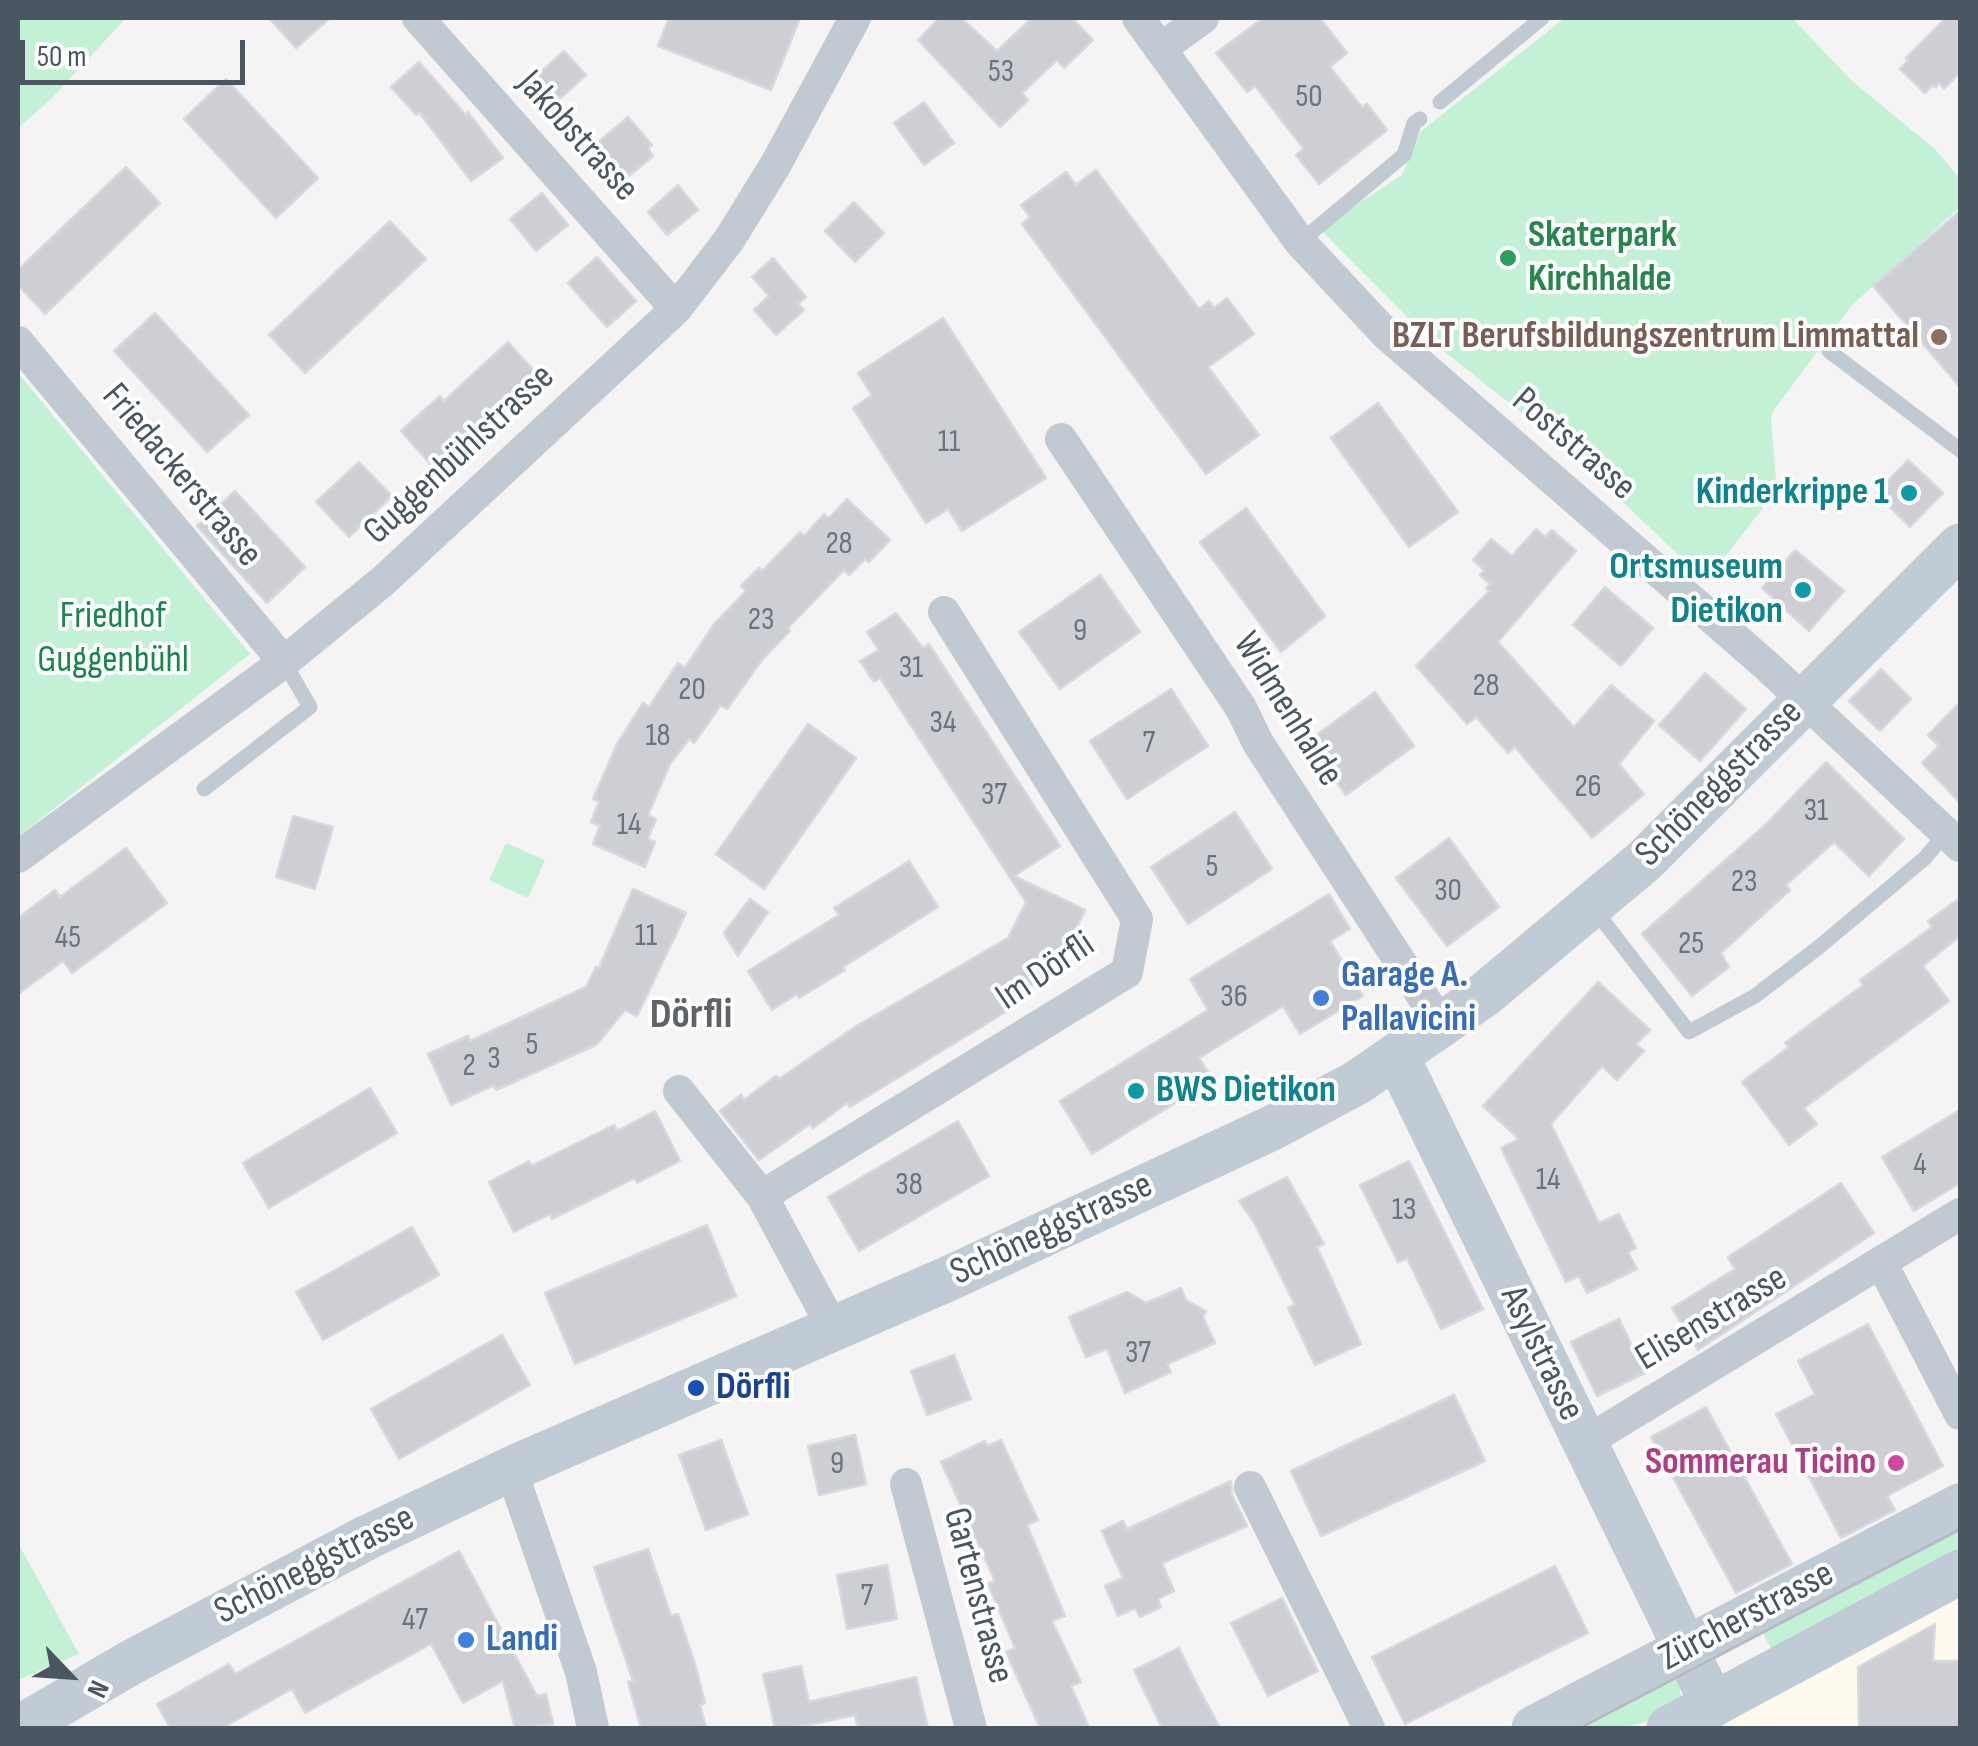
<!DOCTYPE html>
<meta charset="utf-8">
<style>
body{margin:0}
#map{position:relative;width:1978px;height:1746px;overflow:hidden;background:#f5f3f3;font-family:"Sofia Sans Condensed",sans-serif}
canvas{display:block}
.frame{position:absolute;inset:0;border:20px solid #4a5661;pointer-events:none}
.north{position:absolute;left:20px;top:1626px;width:100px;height:100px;-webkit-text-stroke:8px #fff;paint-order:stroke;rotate:115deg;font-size:28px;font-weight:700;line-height:40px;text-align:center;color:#4a5661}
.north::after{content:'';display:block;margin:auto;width:35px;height:45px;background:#4a5661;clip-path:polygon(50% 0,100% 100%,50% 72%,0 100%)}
.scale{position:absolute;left:20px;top:40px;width:225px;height:45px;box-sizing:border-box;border:5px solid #4a5661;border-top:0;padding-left:12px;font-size:30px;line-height:35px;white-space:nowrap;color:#4a5661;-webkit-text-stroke:8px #fff;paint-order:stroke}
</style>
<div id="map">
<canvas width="1978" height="1746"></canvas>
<div class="frame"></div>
<div class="north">N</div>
<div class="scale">50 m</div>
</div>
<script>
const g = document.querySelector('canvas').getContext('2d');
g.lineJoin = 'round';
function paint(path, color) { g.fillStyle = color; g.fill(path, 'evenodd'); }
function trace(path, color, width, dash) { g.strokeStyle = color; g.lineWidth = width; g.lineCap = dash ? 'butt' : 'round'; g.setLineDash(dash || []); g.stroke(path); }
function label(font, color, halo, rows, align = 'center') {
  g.font = font + ' "Sofia Sans Condensed",sans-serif'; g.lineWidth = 8; g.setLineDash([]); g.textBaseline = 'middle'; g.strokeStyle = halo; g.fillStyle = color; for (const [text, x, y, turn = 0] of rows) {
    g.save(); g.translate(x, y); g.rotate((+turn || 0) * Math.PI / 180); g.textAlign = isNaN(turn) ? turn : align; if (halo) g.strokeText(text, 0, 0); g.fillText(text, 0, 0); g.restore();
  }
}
const commercial = new Path2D(`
 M1960 1588V1728H1692Z`);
const green = new Path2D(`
 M18 18H126L51 99 18 128Z
 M1565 18H1792L1853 82 1935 149 1960 179V207L1852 305 1773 411 1771 421 1777 490 1706 581 1566 448 1430 340 1320 229 1402 175 1420 132Z
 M18 373 250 654 18 837Z
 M506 843 545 860 528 898 489 880Z
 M1960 1520V1561L1776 1658 1758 1624Z
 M18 1543 79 1654 18 1680Z
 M1671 1670 1680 1688 1681 1697C1650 1735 1602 1728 1558 1728Z`);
const building = new Path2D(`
 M269 18H330L296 48Z
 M669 18H800L771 90 658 46Z
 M939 18H961L997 51 1032 18H1072L1093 40 1064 68 1057 60 1022 93 1028 100 1000 127 918 40Z
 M1263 18H1320L1347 53 1330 67 1362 107 1367 104 1387 130 1319 184 1296 155 1304 149 1255 86 1247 92 1216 53Z
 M1946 18H1960V72L1944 89 1939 83 1936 87 1933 85 1925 93 1900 69 1908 60 1906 58Z
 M564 51 586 75 553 105 531 81Z
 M419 62 466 115 468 112 503 158 471 181 419 112 416 115 391 87Z
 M226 79 318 178 276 218 184 119Z
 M924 102 954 143 924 165 894 123Z
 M628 117 652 145 648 149 653 156 623 181 618 175 615 178 590 149Z
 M126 167 160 203 45 314 18 285V270Z
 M1096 170 1199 309 1209 301 1214 308 1227 298 1254 334 1208 367 1259 435 1206 474 1022 224 1030 217 1021 205 1066 172 1076 185Z
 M678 185 698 210 667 235 648 212Z
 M542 193 568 225 536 251 510 219Z
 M854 202 884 233 855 262 825 231Z
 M1960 211V387L1873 286Z
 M390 221 426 259 305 373 269 335Z
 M597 257 636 301 607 327 568 283Z
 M773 258 806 297 798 304 804 310 776 335 754 310 769 296 752 277Z
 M155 313 249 415 207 452 114 351Z
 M943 318 1046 478 962 531 948 509 926 523 853 408 872 395 858 373Z
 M508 342 536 373 432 466 401 431 440 396 444 401Z
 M1378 403 1458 512 1409 547 1331 438Z
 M1908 460 1943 493 1910 527 1876 493Z
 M359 462 392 496 349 537 316 502Z
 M235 491 305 567 267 603 197 526Z
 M847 499 890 540 869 562 865 559 849 575 844 570 788 628 790 631 762 660 727 709 721 705 694 743 689 739 670 764 648 815 656 819 648 839 655 842 645 867 593 844 600 826 591 822 599 802 593 799 617 744 643 703 649 707 678 663 685 668 715 623 746 591 741 586 759 568 762 571 800 532 804 536 824 514 829 518Z
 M1246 508 1325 616 1281 652 1200 542Z
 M1536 529 1545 537 1552 530 1576 551 1498 642 1574 727 1611 685 1654 721 1619 764 1644 794 1592 838 1515 747 1508 753 1476 717 1467 724 1416 666 1489 591 1486 589 1490 584 1480 575 1484 570 1473 560 1491 539 1512 556Z
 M1795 550 1844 591 1809 631 1762 588Z
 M1100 575 1140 632 1060 689 1019 632Z
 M1605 587 1653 628 1621 666 1573 625Z
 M896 613 923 648 929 644 1060 846 1014 876 1085 910 1055 973 1050 971 1014 1000 1017 1005 850 1107 847 1103 813 1128 810 1124 759 1160 720 1111 741 1095 744 1100 776 1076 779 1079 855 1027 1008 938 1026 902 880 678 874 682 860 661 879 650 867 632Z
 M1881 669 1911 699 1880 731 1849 701Z
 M1705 673 1746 709 1700 761 1659 725Z
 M1171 689 1208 746 1127 799 1090 741Z
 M1375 692 1414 746 1346 795 1307 742Z
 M1960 702V803L1922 763 1939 746 1928 735Z
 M808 724 856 758 764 889 716 854Z
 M1826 762 1904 839 1869 876 1834 842 1786 885 1790 890 1721 953 1729 967 1692 996 1642 934 1764 826Z
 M1235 812 1272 869 1188 924 1151 867Z
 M293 816 333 827 315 889 276 877Z
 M1449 838 1499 907 1447 946 1396 878Z
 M126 848 167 903 72 973 63 961 18 994V918L55 890 60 897Z
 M909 861 938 907 843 967 845 970 799 998 797 994 772 1010 748 971 839 915 834 908Z
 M633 889 686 913 637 1016 625 1010 596 1045 496 1090 494 1085 451 1105 428 1054 468 1036 470 1041 586 987 596 967 599 968Z
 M1329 894 1350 929 1330 941 1363 996 1300 1034 1283 1006 1199 1058 1213 1080 1092 1154 1060 1101 1208 1010 1190 979Z
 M1960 898V936L1923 966 1949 1001 1804 1108 1817 1124 1789 1145 1742 1082 1789 1047 1785 1043 1863 985 1860 980 1932 927 1928 921Z
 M750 899 768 912 738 956 724 933Z
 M1598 982 1650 1030 1636 1044 1644 1051 1617 1080 1602 1066 1551 1124 1599 1223 1619 1214 1636 1248 1628 1252 1637 1269 1587 1293 1579 1276 1566 1282 1501 1148 1519 1139 1483 1106Z
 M370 1088 397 1133 269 1208 243 1163Z
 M1960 1110V1183L1914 1211 1882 1157Z
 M655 1111 680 1161 637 1183 635 1178 552 1219 550 1214 514 1232 489 1182 529 1161 531 1166 614 1125 617 1131Z
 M958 1121 989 1176 859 1251 828 1197Z
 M1409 1161 1483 1309 1441 1329 1407 1258 1398 1262 1360 1185Z
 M1287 1177 1324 1244 1317 1247 1361 1344 1315 1365 1288 1308 1295 1305 1254 1222 1239 1201Z
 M1841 1183 1874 1233 1698 1350 1672 1308 1735 1269 1728 1257Z
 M707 1225 736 1296 575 1364 545 1293Z
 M412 1227 439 1275 323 1340 296 1292Z
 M1181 1288 1186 1300 1206 1311 1203 1317 1215 1343 1167 1364 1171 1372 1125 1393 1107 1349 1086 1357 1069 1317 1127 1292 1146 1303Z
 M1619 1319 1645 1373 1597 1396 1571 1342Z
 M1868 1324 1943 1466 1887 1496 1895 1510 1841 1538 1776 1414 1815 1394 1798 1361Z
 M502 1335 530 1385 399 1459 371 1409Z
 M954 1355 971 1399 927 1415 911 1371Z
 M1454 1395 1485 1461 1321 1536 1291 1471Z
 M1706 1407 1792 1564 1736 1593 1651 1437Z
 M855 1435 866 1484 819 1495 808 1446Z
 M721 1440 748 1514 706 1530 679 1455Z
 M1001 1440 1038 1520 1027 1525 1065 1616 1052 1621 1081 1682 1071 1686 1089 1728H1040L1006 1652 1015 1648 988 1584 995 1581 941 1462 985 1441 987 1446Z
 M1231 1481 1232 1495 1247 1526 1162 1563 1174 1591 1158 1599 1161 1607 1140 1617 1135 1608 1118 1616 1105 1586 1123 1578 1102 1531 1123 1521 1127 1529Z
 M648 1549 671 1616 678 1614 695 1664 705 1703 700 1705 706 1728H641L628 1682 633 1681 594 1567Z
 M459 1551 537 1696 546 1694 553 1724 515 1728 503 1681 463 1703 431 1644 305 1713 292 1689 222 1728H170L157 1704 229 1664 235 1674Z
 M887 1565 897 1619 847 1629 837 1575Z
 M1555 1566 1588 1633 1405 1724 1372 1657Z
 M1282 1598 1318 1671 1268 1696 1231 1623Z
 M1935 1624 1933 1661H1960V1728H1859L1858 1667Z
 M1179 1648 1199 1689 1220 1728H1162L1134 1670Z
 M801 1666 809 1702 916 1677 928 1728H858L855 1715 793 1728H775L763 1674Z`);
const lane = new Path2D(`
 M1440 102 1542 18
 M1300 242 1404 155 1414 123 1420 119
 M1829 351 1960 450
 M204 789 310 707 284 662
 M1594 909 1689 1032 1755 996 1819 947 1925 858 1945 834`);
const street = new Path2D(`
 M418 18 676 309
 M1138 18 1300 242 1387 335 1767 666 1960 846
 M1160 49 1203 18
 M18 342 284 662
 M1061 439 1241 708 1258 743 1442 1026
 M18 857 284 662 383 581 676 309 729 240 776 164 855 18
 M679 1091 762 1196 833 1328
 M762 1196 1127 972 1137 919 944 612
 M1882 1264 1960 1414
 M1584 1443 1960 1214
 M511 1469 581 1672 593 1728
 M906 1484 971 1728
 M1250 1487 1369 1728`);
const secondary = new Path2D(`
 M1397 1057 1713 1705
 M19 1728 130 1663 368 1537 511 1469 952 1277 1274 1127 1358 1082 1484 995 1644 861 1960 546
 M1534 1728 1960 1506
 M1669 1728 1960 1572`);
const tram = new Path2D(`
 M1580 1728 1960 1529`);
const markers = [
 [1508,258,10,"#2e9e5b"],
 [1939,337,10,"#8d6e63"],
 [1909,493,10,"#0f9aa8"],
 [1803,590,10,"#0f9aa8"],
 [1321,998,10,"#3f7fe0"],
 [1136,1091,10,"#0f9aa8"],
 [696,1388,10,"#1a4fb4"],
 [1896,1463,10,"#d1479c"],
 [466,1640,10,"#3f7fe0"]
];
const numberNames = [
 ["53",1001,73],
 ["50",1309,98],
 ["11",949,443],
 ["28",839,545],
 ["23",761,621],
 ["9",1080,632],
 ["31",911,669],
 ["28",1486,687],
 ["20",692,691],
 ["34",943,724],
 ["18",658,737],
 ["7",1149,744],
 ["26",1588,788],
 ["37",994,796],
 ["31",1816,812],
 ["14",629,826],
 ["5",1212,868],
 ["23",1744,883],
 ["30",1448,892],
 ["11",646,937],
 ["45",68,939],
 ["25",1691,945],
 ["36",1234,998],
 ["5",532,1046],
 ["3",494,1060],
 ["2",469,1067],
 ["4",1920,1166],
 ["14",1548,1181],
 ["38",909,1186],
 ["13",1404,1211],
 ["37",1138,1354],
 ["9",837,1465],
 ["7",867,1597],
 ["47",415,1621]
];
const streetNames = [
 ["Jakobstrasse",577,137,48],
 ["Poststrasse",1573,445,41],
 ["Guggenbühlstrasse",460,455,-43],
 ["Friedackerstrasse",181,476,50],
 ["Widmenhalde",1287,710,58],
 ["Schöneggstrasse",1720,784,-45],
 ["Im Dörfli",1046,972,-34],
 ["Schöneggstrasse",1052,1230,-25],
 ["Elisenstrasse",1712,1319,-31],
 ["Asylstrasse",1541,1354,64],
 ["Schöneggstrasse",315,1566,-27],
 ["Gartenstrasse",977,1596,75],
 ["Zürcherstrasse",1747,1617,-28]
];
const leisureNames = [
 ["Skaterpark",1528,236],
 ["Kirchhalde",1528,280]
];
const educationNames = [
 ["BZLT Berufsbildungszentrum Limmattal",1919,337]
];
const cultureNames = [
 ["Kinderkrippe 1",1889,493],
 ["Ortsmuseum",1783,568],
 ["Dietikon",1783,612],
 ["BWS Dietikon",1156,1091,"left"]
];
const parkNames = [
 ["Friedhof",113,617],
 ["Guggenbühl",113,661]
];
const shopNames = [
 ["Garage A.",1341,976],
 ["Pallavicini",1341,1020],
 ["Landi",486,1640]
];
const transitNames = [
 ["Dörfli",716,1388]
];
const hotelNames = [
 ["Sommerau Ticino",1876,1463]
];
const quarterNames = [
 ["Dörfli",691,1016]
];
paint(commercial, '#fdf9ef');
paint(green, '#c3f1d5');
paint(building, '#cdcfd5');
trace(building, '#d7d9de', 2.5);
trace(lane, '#c1cad2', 15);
trace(street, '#c1cad2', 32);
trace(secondary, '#c1cbd6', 45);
trace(tram, '#b5b8bd', 2.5);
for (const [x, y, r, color] of markers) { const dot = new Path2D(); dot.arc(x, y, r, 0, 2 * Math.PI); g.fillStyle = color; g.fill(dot); trace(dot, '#fff', 4); }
label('32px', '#6b747e', null, numberNames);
label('38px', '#4a5661', '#fff', streetNames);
label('bold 38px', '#27864d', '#fff', leisureNames, 'left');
label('bold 38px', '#785e54', '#fff', educationNames, 'right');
label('bold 38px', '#0d838f', '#fff', cultureNames, 'right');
label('38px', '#17864f', '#fff', parkNames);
label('bold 38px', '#366cbe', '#fff', shopNames, 'left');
label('bold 38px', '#164399', '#fff', transitNames, 'left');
label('bold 38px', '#b23c85', '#fff', hotelNames, 'right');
label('bold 42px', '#5f6368', '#fff', quarterNames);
</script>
